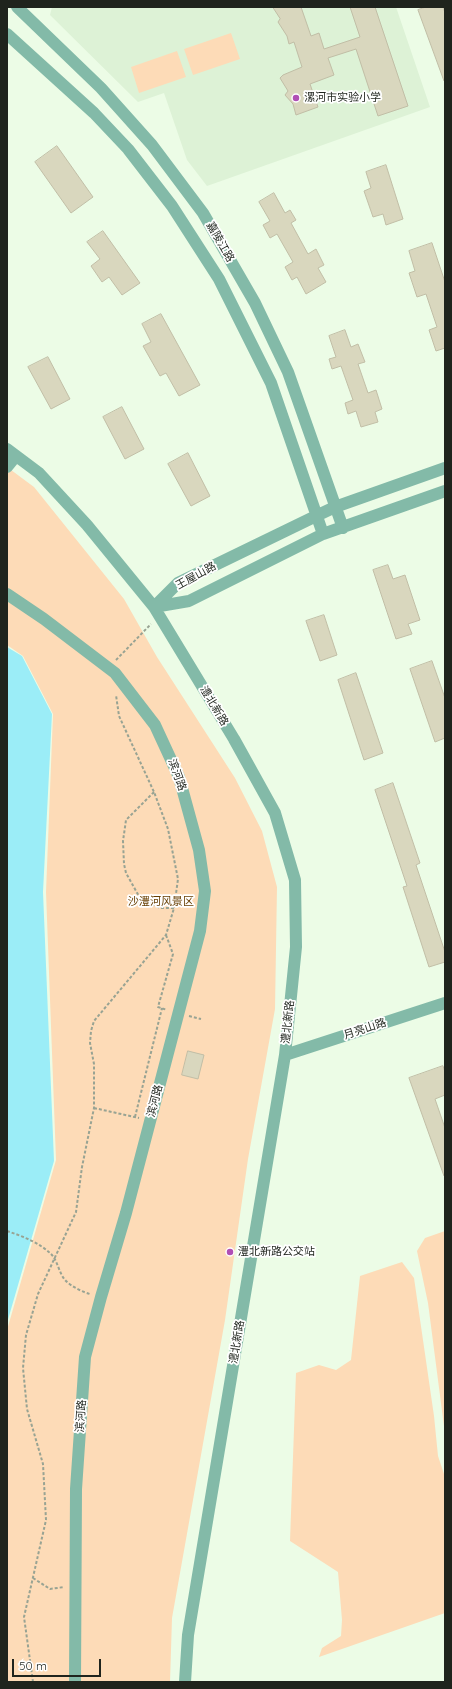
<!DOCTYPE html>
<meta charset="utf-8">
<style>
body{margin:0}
#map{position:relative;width:452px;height:1689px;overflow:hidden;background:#ecfce6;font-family:Quicksand,sans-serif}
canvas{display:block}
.frame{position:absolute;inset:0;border:8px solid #1f241d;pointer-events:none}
.scale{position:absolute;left:12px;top:1659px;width:89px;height:18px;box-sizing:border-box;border:2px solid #1f241d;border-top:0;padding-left:5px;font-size:12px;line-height:14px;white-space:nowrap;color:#1f241d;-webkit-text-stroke:3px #fff;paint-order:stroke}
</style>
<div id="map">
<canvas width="452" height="1689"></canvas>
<div class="frame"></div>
<div class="scale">50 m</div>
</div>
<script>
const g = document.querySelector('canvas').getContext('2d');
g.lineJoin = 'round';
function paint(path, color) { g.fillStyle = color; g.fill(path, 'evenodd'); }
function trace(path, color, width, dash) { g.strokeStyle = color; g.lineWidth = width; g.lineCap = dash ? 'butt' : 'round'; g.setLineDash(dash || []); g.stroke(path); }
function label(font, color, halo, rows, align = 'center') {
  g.font = font + ' Quicksand,"Noto Sans SC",sans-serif'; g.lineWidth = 3.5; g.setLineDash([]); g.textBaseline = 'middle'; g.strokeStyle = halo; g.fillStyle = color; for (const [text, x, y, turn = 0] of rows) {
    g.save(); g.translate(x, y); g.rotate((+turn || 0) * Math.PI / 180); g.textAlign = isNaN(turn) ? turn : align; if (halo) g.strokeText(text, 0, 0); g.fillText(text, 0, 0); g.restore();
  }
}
const built = new Path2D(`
 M52 7H396L430 107 207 186 187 160 164 93 138 102 50 15Z`);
const green = new Path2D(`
 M231 33 240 59 193 75 184 49Z
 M177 51 186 77 139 93 131 67Z
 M7 467 34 487 124 599 157 657 235 778 262 831 277 887 275 1009 248 1159 225 1320 172 1618 170 1682H7V1330L56 1160 46 892 53 714 23 656 7 645Z
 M445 1231V1434L428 1303 417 1251 425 1238Z
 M402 1262 414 1278 434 1416 438 1456 445 1477V1613L319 1657 322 1648 341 1636 342 1620 338 1572 290 1541 296 1373 319 1365 336 1370 351 1360 360 1276Z`);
const water = new Path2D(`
 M7 647 22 656 52 714 43 892 54 1161 7 1323Z`);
const building = new Path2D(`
 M273 7H301L311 36 319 33 324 49 360 37 350 7H375L408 106 378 116 356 49 328 58 334 75 310 84 318 107 296 115 293 104 285 95 288 91 280 78 283 75 302 67 294 42 289 44 287 36 278 22 280 19Z
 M426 7H443L445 13V81H444L418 10Z
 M57 146 93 197 71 213 35 162Z
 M386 165 403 219 386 225 383 214 373 217 364 191 371 188 366 172Z
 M274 193 285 213 290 210 296 220 291 223 308 254 316 249 324 265 318 268 326 282 306 294 297 277 292 280 285 267 293 262 277 234 270 238 263 225 270 221 259 202Z
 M103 231 140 283 122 295 109 277 102 282 91 266 100 259 87 242Z
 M432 243 445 282V348L436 351 429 330 437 327 426 294 417 297 409 273 415 271 409 251Z
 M161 314 200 385 179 396 166 373 160 376 143 346 151 342 142 324Z
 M345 330 351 347 358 344 365 362 358 364 368 393 376 390 382 409 375 412 378 422 361 427 356 411 348 414 345 403 353 400 341 366 332 369 329 359 336 357 329 336Z
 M48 357 70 399 51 409 28 367Z
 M122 407 144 449 125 459 103 417Z
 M188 453 210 496 191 506 168 464Z
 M388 565 393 579 405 575 420 620 408 624 412 634 396 639 373 570Z
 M324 615 337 655 320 661 306 621Z
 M432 661 445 698V738L435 742 410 669Z
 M356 673 383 753 364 760 338 680Z
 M393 783 420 863 416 865 445 952V962L429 967 403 887 407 886 375 790Z
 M188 1051 204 1055 198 1079 182 1075Z
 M443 1066 445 1072V1095L435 1099 445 1128V1176H444L409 1078Z`);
const path = new Path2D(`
 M116 660 151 624
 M154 792 126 820 123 841 124 864 126 873 140 898 160 908H174
 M166 935 173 954 158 1007 167 1010
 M189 1016 201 1019
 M94 1108 139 1118
 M135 1117 162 1008
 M7 1231C22 1236 40 1243 51 1254 58 1261 59 1274 66 1281 72 1287 83 1292 90 1294
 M33 1578 50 1589 64 1587
 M33 1682 24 1617 46 1520 43 1464 27 1409 23 1368 26 1335 38 1294 76 1212 82 1167 94 1108V1064L90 1043 91 1031 94 1021 166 935 174 908 178 879 168 829 154 792 119 716 116 695`);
const minor = new Path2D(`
 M17 7 101 88 152 145 203 213 255 303 288 372 343 528
 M7 34 94 113 128 149 172 206 219 279 271 383 323 534
 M7 449 39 473 87 525 154 607 234 739 275 813 295 880 296 947 285 1055 188 1635 185 1682
 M7 467 16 456
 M7 594 44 619 115 673 155 725 179 777 199 850 205 891 200 931 126 1213 101 1297 85 1357 76 1489 75 1682
 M154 607 178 583 316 516 335 507 445 468
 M154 607 189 601 323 534 445 491
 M285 1055 445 1003`);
const markers = [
 [296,98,4,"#b04eb5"],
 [230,1252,4,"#b04eb5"]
];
const poiNames = [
 ["漯河市实验小学",304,98],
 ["澧北新路公交站",238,1252]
];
const streetNames = [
 ["嘉陵江路",220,242,60],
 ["王屋山路",196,576,-29],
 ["澧北新路",214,706,59],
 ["滨河路",177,775,70],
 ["澧北新路",288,1022,-84],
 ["月亮山路",365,1029,-18],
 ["滨河路",155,1101,-75],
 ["澧北新路",237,1342,-81],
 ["滨河路",81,1416,-86]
];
const parkNames = [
 ["沙澧河风景区",161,902]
];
paint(built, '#ddf2d6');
paint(green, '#fddbb7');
paint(water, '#9bedf7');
paint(building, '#d9d7be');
trace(building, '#c1bea6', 1);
trace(path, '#98a393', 2, [3, 2]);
trace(minor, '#83baa8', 12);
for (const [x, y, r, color] of markers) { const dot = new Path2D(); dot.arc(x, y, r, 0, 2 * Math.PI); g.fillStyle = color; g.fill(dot); trace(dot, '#fff', 1.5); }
label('11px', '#1f241d', '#fff', poiNames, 'left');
label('11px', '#1f241d', '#fff', streetNames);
label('11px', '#673e00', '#fff', parkNames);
</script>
